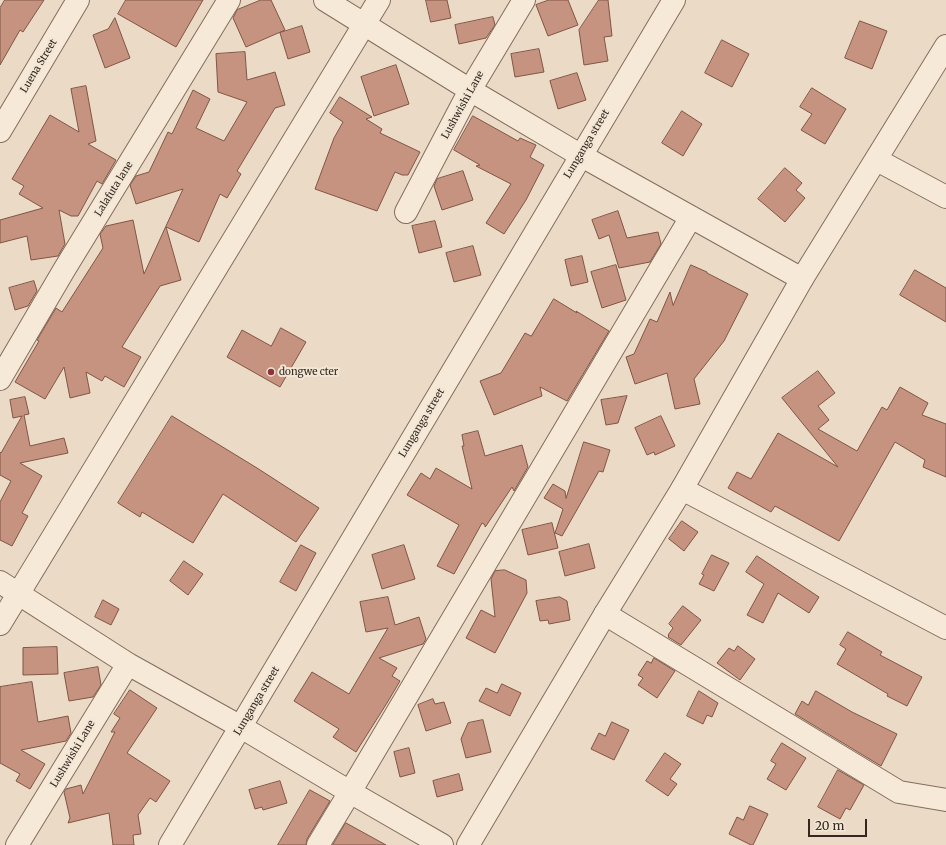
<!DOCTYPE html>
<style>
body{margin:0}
#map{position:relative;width:946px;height:845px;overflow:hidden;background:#eadac6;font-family:Merriweather,serif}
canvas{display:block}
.scale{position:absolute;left:808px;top:819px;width:59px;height:18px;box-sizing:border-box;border:2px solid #352720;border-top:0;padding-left:5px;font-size:12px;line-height:14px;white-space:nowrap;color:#352720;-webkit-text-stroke:3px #f2e6d5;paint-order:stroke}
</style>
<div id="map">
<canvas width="946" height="845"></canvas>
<div class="scale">20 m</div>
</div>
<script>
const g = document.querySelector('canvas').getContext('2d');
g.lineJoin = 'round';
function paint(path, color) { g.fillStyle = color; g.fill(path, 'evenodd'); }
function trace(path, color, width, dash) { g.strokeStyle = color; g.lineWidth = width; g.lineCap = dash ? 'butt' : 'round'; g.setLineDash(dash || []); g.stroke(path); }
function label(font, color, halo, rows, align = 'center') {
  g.font = font + ' Merriweather,serif'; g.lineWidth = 4; g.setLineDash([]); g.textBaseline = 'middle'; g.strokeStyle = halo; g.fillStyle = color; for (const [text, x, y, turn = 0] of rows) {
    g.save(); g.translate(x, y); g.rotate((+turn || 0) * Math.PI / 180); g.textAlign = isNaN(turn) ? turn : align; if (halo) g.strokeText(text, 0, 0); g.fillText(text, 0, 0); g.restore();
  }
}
const building = new Path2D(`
 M5 0H44L23 32 20 30 0 65V8Z
 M126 0H203L176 47 118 14Z
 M261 0H271L285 30 246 47 233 18 237 10Z
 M426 0H447L451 18 431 22Z
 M549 0H568L578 25 548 36 536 5Z
 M599 0H608L612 36 604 37 608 61 584 65 579 30Z
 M493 17 495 25 486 38 459 44 455 25Z
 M115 18 130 58 105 68 93 35 108 29Z
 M860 21 887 31 872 69 845 58Z
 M302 26 310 52 288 59 280 33Z
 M722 40 749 54 732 87 705 73Z
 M539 49 544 72 515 77 511 54Z
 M245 52 247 80 275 72 285 105 275 108 237 171 241 174 227 198 220 194 199 242 166 227 181 280 160 286 122 347 141 357 124 387 105 376 102 381 86 372 90 393 70 398 64 367 45 399 15 382 39 341 37 340 56 308 62 312 103 248 100 234 106 226 133 220 144 274 183 189 136 204 130 185 136 176 149 172 168 132 172 134 193 90 210 99 196 128 224 141 247 102 218 92 216 54Z
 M396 65 409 104 374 116 361 77Z
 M577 73 586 100 558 109 550 81Z
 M86 86 96 141 88 144 116 160 102 184 97 181 78 216H71L59 210 65 244 58 256 31 260 27 236 0 243V220L43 208 19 194 24 186 12 179 50 115 79 132 71 89Z
 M812 88 846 109 825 144 801 130 812 114 800 107Z
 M340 97 372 117 366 119 382 129 380 133 420 152 408 175H402L395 172 377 211 315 189 334 138 343 122 330 113Z
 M682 111 702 124 683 156 662 143Z
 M473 116 518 141 520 138 536 145 530 157 544 165 526 200 504 234 486 223 511 184 476 166 480 165 454 150Z
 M785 168 802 183 796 190 805 198 785 222 758 199Z
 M463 171 473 200 442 210 434 186 437 179Z
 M618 211 627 238 658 232 661 244 650 262 619 268 609 235 599 239 592 220Z
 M435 221 442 247 419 253 412 226Z
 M473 246 481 275 454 282 446 253Z
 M582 256 588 282 571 286 565 260Z
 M616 265 626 300 602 308 591 272Z
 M691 265 707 272V273L748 294 724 341 694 379 700 404 675 409 667 373 635 384 626 357 634 354 650 319 657 322 670 292 673 305Z
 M915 270 946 288V322L900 295Z
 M34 281 37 291 28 306 15 310 9 288Z
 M554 299 577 313 576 311 609 331 567 401 540 387 542 396 494 415 480 381 501 373 525 333 531 336Z
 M281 328 306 342 280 387 227 357 242 330 271 346Z
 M818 371 835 393 818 406 829 420 818 429 857 451 882 407 887 410 900 387 928 403 922 415 946 424V477L923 467 925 460 895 442 839 541 775 506 771 512 728 488 737 472 751 479 778 433 838 467 782 398Z
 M627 396 618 423 606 425 601 400Z
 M25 397 29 414 24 415 30 446 64 438 68 453 20 463 42 476 22 513 28 516 12 546 0 540V502L11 481 0 475V452L1 453 22 416 13 418 10 400Z
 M172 416 257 468 319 508 296 542 223 494 193 543 142 512 140 517 118 503Z
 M661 416 675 446 655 455 654 452 647 455 635 428Z
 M478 431 485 456 522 445 528 467 514 491 512 487 486 526 485 527V525L482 523 454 574 437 566 459 525 407 495 421 473 430 479 436 468 472 489 462 446H464L462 435Z
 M584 442 610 450 603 472 599 471 562 536 555 533 563 509 544 498 553 484 565 491 566 498Z
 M682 521 698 532 684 551 669 539Z
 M552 523 558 548 528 555 522 530Z
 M589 544 595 568 565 576 559 552Z
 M301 545 316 553 296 591 280 582Z
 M404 545 415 579 382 589 372 555Z
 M712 555 729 563 714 591 699 584 704 575 702 574Z
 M757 556 819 597 809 613 778 593 763 623 747 615 764 584 746 572Z
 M184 561 203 574 188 595 170 581Z
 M505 570 526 580 527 593 495 653 466 638 481 610 495 617 491 579 495 571Z
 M388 597 395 625 419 617 426 639 423 644 379 658 397 668 392 676 400 681 387 703 356 752 333 737 339 729 294 701 312 672 349 694 388 628 366 632 360 602Z
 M560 597 567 601 570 620 549 624 548 620 540 621 536 601Z
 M103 600 119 609 111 625 95 617Z
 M683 606 701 620 681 645 668 637 669 636 668 635 673 628 669 624Z
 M848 632 882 652 880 655 922 677 907 706 887 696 888 694 837 664 846 649 840 645Z
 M738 646 755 659 740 680 717 663 729 648 734 651Z
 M57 647 58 674 23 675V648Z
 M654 658 675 671 657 698 638 685 643 678 638 675 647 661 651 663Z
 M98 667 101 685 93 697 69 701 64 673Z
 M32 682 38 722 68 716 71 733 66 741 21 750 45 764 30 789 16 781 20 774 0 763V687Z
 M502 684 521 693 510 716 479 701 486 688 497 693Z
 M130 690 157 708 127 753 170 781 156 802 150 798 138 815 141 834 133 835 134 845H113L109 813 68 823 70 818 64 792 66 789 81 785 83 794 115 732H111L120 718 114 714Z
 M699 691 718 703 712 717 707 715 703 724 687 716Z
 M816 691 852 712 897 734 881 766 795 714 802 701 808 705Z
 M433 699 435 704 444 702 451 723 426 731 418 705Z
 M483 720 491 752 466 758 461 739 468 723Z
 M612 722 629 730 614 760 591 749 599 733 605 736Z
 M782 743 806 758 786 790 767 779 776 764 771 761Z
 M409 748 415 773 400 777 394 752Z
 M665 753 681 764 670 779 677 784 668 796 646 781Z
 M838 770 864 785 850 810 846 808 840 819 818 807Z
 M459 774 463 790 437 797 433 781Z
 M280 781 287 803 263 810 262 807 255 809 249 790Z
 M310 790 330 801 307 839 306 845H278Z
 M750 806 768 814 753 845H751L729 834 737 817 743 820Z
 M346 823 386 845H333Z`);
const minor = new Path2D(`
 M325 0 470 90 580 155 802 279
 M0 131 78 0
 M877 160 946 197
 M406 212 470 90 524 0
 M0 379 64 270 229 0
 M682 489 946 628
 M0 582 128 664 241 727 350 792 442 845
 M605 614 899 792 946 800
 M0 624 379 0
 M17 845 128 664
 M170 845C340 565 505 281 674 0
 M318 845 350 792 691 217`);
const tertiary = new Path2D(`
 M468 845 605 614 682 489 802 279 946 46`);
const markers = [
 [271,372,4,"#8d333f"]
];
const streetNames = [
 ["Luena Street",39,66,-59],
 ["Lushwishi Lane",463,105,-61],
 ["Lunganga street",587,144,-59],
 ["Lalafuta lane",114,189,-58],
 ["Lunganga street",422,423,-59],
 ["Lunganga street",257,701,-59],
 ["Lushwishi Lane",73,754,-59]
];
const poiNames = [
 ["dongwe cter",279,372]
];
paint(building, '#c5937f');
trace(building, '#815545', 1);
trace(minor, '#846d5d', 24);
trace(tertiary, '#846d5d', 24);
trace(minor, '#f6e9d8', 22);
trace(tertiary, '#f6e9d8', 22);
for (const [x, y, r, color] of markers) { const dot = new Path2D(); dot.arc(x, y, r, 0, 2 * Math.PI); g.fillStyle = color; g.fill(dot); trace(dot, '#f2e6d5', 1.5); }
label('10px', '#352720', '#f2e6d5', streetNames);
label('10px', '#352720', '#f2e6d5', poiNames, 'left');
</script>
